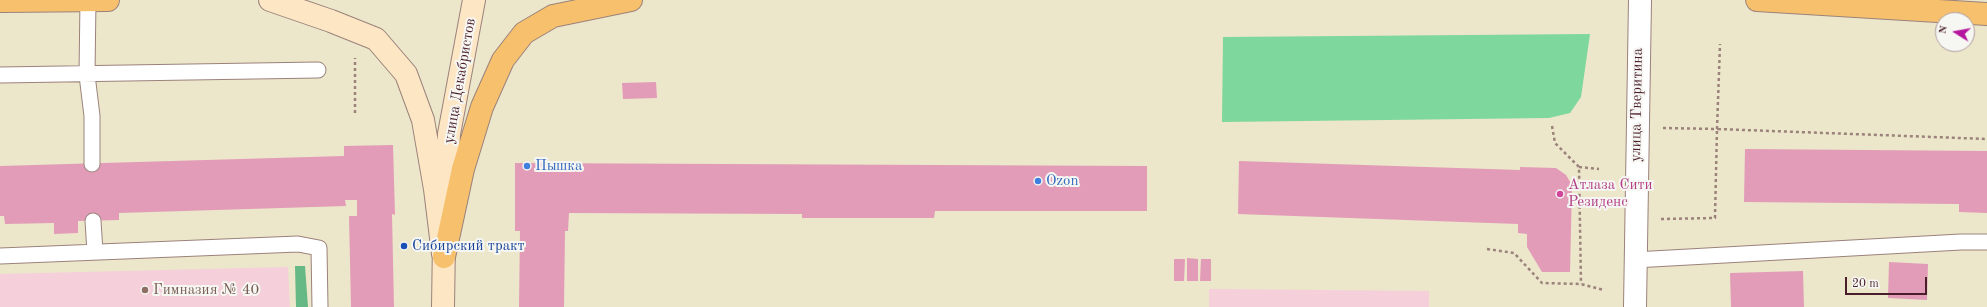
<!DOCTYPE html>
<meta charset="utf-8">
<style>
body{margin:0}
#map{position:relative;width:1987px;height:307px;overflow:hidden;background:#ece6cb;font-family:"Old Standard TT",serif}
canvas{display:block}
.north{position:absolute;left:1935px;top:12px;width:40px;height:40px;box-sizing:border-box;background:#f6f6f2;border:1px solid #b1a0a2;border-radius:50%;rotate:281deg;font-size:11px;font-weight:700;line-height:16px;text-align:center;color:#4a1f2b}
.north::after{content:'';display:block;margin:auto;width:14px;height:18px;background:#b5179e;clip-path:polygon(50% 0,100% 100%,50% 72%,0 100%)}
.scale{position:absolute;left:1845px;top:277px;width:82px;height:18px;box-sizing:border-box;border:2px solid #4a1f2b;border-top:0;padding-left:5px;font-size:12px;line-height:14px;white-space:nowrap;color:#4a1f2b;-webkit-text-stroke:3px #f6f6f2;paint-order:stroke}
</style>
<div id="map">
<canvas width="1987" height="307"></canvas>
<div class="north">N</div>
<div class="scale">20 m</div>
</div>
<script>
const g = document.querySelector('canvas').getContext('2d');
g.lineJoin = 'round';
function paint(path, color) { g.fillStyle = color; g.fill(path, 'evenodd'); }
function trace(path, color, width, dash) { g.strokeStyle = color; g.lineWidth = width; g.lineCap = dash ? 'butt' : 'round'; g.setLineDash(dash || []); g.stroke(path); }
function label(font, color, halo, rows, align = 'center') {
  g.font = font + ' "Old Standard TT",serif'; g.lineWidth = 4; g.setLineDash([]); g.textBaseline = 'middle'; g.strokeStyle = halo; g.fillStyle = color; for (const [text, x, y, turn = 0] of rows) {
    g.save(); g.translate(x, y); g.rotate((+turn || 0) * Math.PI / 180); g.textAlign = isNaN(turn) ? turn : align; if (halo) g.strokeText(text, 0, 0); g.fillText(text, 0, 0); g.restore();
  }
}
const built = new Path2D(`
 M288 267 290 307H0V274Z
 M1209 289 1429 291V307H1209Z`);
const green = new Path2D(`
 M1590 34 1581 97 1570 113 1549 118 1222 122 1223 37Z`);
const forest = new Path2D(`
 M295 266H305L308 307H296Z`);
const building = new Path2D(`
 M656 82 657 98 623 99 622 83Z
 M393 145 395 215 392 214 394 307H351L349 216H357V200H345L346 206 119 213V220L78 221V233L54 234V223L5 224 4 216H0V166L344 156V146Z
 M1745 149 1987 151V213L1959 212V204L1744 202Z
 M1239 161 1520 170V167L1556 168 1566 175 1572 185 1570 272H1542L1527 247V234L1518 233V224L1238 214Z
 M515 163 1147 166V211H935L934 218H802V214L569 213 568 231H565L564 307H519L520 231H515Z
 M1187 258 1198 259V281H1187Z
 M1174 259H1185L1184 281H1174Z
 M1201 259H1211V281H1200Z
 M1889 262 1928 264 1927 300 1888 298Z
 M1803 271 1804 307H1731L1730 273Z`);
const path = new Path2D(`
 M355 113V58
 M1552 126 1555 143 1579 167 1581 284
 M1663 128 1717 129 1720 44
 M1579 167 1599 169
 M1661 219 1715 218 1717 129 1987 139
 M1487 249 1514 253 1542 283 1581 284 1604 290`);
const service = new Path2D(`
 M88 0 87 75 92 116V164
 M0 75 318 70
 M93 221 95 252
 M0 256 298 244 319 248 320 307
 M1634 260 1961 242H1987`);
const tertiary = new Path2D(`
 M1635 307 1640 0`);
const secondary = new Path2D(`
 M270 0 331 21 376 39 406 74 423 120 435 189 443 254
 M446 196 449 134 474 0
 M443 307 444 241`);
const primary = new Path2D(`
 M1757 0 1987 14
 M0 1 108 0
 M444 257 463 169 482 107 503 60 524 33 553 16 631 0`);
const markers = [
 [527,166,4,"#3f7fe0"],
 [1038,181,4,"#3f7fe0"],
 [1560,194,4,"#d1479c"],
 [404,246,4,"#1a4fb4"],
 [145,290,4,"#8d6e63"]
];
const streetNames = [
 ["улица Декабристов",460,81,-80],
 ["улица Тверитина",1637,105,-89]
];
const shopNames = [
 ["Пышка",535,166],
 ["Ozon",1046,181]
];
const hotelNames = [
 ["Атлаза Сити",1568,185],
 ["Резиденс",1568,202]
];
const transitNames = [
 ["Сибирский тракт",412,246]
];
const educationNames = [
 ["Гимназия № 40",153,290]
];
paint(built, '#f5cfda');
paint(green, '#7ed79d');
paint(forest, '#66b884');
paint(building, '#e29cb7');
trace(service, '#9b827b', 17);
trace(tertiary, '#9b827b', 24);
trace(secondary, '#9b827b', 24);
trace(primary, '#9b827b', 24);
trace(path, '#9b827b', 2.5, [3, 3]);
trace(service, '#fff', 15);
trace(tertiary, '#fff', 22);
trace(secondary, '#fce6c4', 22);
trace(primary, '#f7c06c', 22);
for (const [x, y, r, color] of markers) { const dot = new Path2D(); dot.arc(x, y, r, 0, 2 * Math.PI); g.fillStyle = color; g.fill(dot); trace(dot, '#f6f6f2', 1.5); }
label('15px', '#4a1f2b', '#f6f6f2', streetNames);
label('15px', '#366cbe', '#f6f6f2', shopNames, 'left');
label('15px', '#b23c85', '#f6f6f2', hotelNames, 'left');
label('15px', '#164399', '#f6f6f2', transitNames, 'left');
label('15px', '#785e54', '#f6f6f2', educationNames, 'left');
</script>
